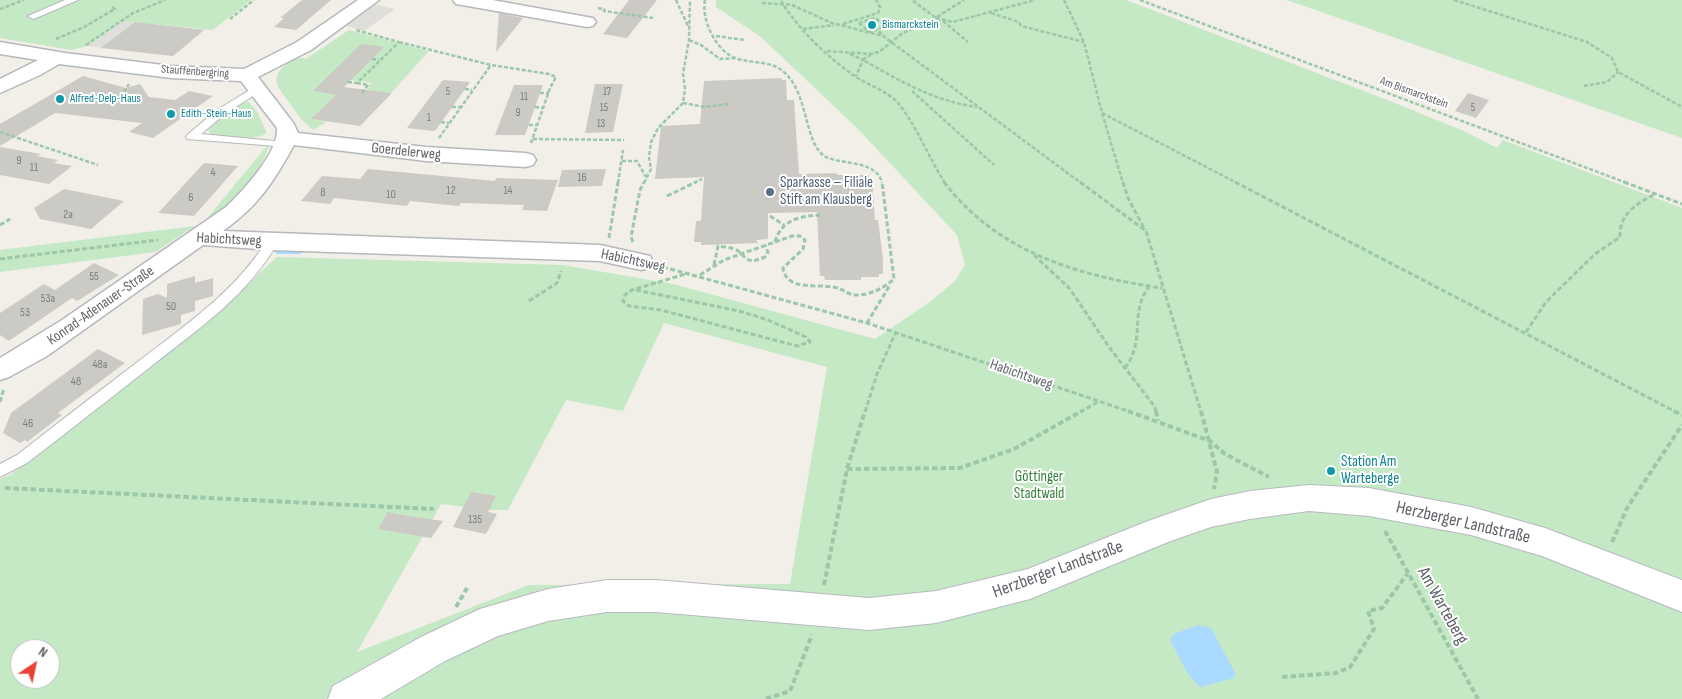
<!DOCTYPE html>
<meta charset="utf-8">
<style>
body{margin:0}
#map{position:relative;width:1682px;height:699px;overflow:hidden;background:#f1efe8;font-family:"Sofia Sans Condensed",sans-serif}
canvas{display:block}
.north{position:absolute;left:10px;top:639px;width:50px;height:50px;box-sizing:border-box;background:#fff;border:1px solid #bfc1c3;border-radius:50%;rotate:34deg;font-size:14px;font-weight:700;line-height:20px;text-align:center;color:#5f6368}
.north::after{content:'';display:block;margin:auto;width:18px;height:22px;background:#ea4335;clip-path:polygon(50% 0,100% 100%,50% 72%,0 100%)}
</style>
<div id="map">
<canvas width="1682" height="699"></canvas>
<div class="north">N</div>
</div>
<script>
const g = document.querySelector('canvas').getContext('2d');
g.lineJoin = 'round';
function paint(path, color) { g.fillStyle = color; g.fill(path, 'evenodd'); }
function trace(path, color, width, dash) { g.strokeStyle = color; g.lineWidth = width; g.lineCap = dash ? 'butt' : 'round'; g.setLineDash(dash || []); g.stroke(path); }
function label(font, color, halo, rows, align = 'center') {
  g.font = font + ' "Sofia Sans Condensed",sans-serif'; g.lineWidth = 4; g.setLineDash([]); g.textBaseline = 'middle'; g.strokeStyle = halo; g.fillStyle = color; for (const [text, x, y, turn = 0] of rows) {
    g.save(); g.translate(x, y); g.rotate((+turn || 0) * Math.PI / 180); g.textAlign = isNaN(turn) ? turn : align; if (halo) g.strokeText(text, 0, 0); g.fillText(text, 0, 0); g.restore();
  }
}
const industrial = new Path2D(`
 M374 4 395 9 364 31 343 25Z
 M122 21 204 30 173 56 88 46Z`);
const green = new Path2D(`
 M0 0H251L213 30 122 21 88 46 71 50 0 38Z
 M716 0H1126L1390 101 1466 132 1497 148 1503 140 1682 208V699H0V479L10 475 209 320 277 257 563 265 673 284 875 339 930 302 955 281 965 265 957 235 858 129 761 37 716 7ZM664 323 827 367 790 584 529 585 357 652 441 504 489 510H508L566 400 623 411ZM20 649H50V679H20Z
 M1287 0H1682V138Z
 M349 30 429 51 391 93 367 90 372 83 351 80 313 91 336 95 312 119 326 122 313 130 301 119 280 90C270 74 284 65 297 57L306 59Z
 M249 102 257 112 267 133C253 142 228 136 212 135L209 132 208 128C217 117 235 103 249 102Z
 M269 146C256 183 230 205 200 227L266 147Z
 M195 226 155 252 0 272V250Z`);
const water = new Path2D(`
 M1198 625 1211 628 1235 673 1234 678 1200 687 1188 674 1170 640 1174 634Z`);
const stream = new Path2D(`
 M278 251H299`);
const building = new Path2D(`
 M302 0H331L296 30 274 27 284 18H280Z
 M629 0H657L627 38 603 34Z
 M499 13 523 18 496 52Z
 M135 22 179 27 204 30 173 56 101 48Z
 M361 44 384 47 336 95 313 91Z
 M83 76 126 88 140 84 149 97 175 100 189 91 213 96 153 138 129 132 142 123 55 113 0 146V124Z
 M782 78V80H786L787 100H794L799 174 837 173V175H869V178H872L875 220H878L883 259V274H879V277H861V280H825L824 276H820L817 212 768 213V239L756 240 758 243 701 245V242H694L696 221H701L704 177 655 179 661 126 700 124 704 81Z
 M443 80 470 82 435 131 407 128Z
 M595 84H623L613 132 585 133Z
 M514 85H543L525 135H495Z
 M344 87 392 93 360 126 311 119Z
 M1468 93 1489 100 1476 118 1455 111Z
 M0 147 41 154 37 156 58 160 54 163 72 166 49 184 0 175Z
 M204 163 238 166 194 216 158 213Z
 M368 169 495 181 496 178 558 180 547 211 522 210 524 205 461 203 459 206 410 201 407 206 334 198 330 204 301 201 322 176 360 179Z
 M606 169 602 186 558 187 562 170Z
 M64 189 124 201 91 229 40 219 34 208Z
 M94 263 119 275 77 301 72 298 9 341 0 335V313L44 284 55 290Z
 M195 276V283L213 278V296L195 301V311L181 315V324L142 335 143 299 158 294 167 298V284Z
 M98 349 125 363 58 413 62 415 27 442 25 440 20 443 3 433 11 413Z
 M471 492 496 496 488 512 497 514 486 534 453 527Z
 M388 512 408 516 443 521 431 538 378 529Z`);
const pathFar2 = new Path2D(`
 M676 0 688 26
 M705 0C701 21 717 53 738 59 755 64 771 60 785 73 809 95 804 145 826 157 843 165 877 160 882 183
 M1064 0 1084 42 1102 113 1123 183
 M1140 0 1627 183
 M1454 0 1587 42 1612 58 1618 72 1682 107
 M781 1C800 31 827 57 856 77 870 86 887 91 898 103 915 123 930 160 945 183
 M762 3 792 5 832 23 883 36 1081 183
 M598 8 604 9V11L653 18
 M0 9 24 0
 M991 13 1019 22 1021 26 1029 28 1084 42
 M937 17 964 0
 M936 18 953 22 1035 0
 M230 19 254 0
 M865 20 883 35
 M943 21 968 42
 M859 23 869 32 885 26
 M859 23 875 18 885 26
 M843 24 878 13 880 7 876 0
 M803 29 834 25
 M716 36 745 40
 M56 39 84 27 115 9 110 6
 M689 40 701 45 720 59 736 58
 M399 42 491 65 549 74 556 77 550 88 531 143
 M86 45 133 13 165 0
 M827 51 871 54 879 52 903 33 936 18 912 0
 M850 54 863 60 856 76
 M871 54 863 60C900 81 934 101 977 107
 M372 59 379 60
 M348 82 357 83 399 42 356 30
 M357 83 369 85
 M1584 86 1607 82 1618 72
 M465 89 472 90
 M912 91 994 165
 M124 92 129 84
 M362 93 368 85
 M540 93H549
 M683 103 705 107 729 104
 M452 107H460
 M535 107 544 108
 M1102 113 1237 183
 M441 122 449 123
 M529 125H538
 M0 132 98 165
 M439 138 491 65
 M533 139 624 140
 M622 161H637L646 177
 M618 183 623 150
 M644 183 651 169 649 157 651 142 658 128 683 103 685 89 683 74 689 40 690 0
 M694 183 702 179`);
const pathFar1 = new Path2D(`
 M944 182C997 252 1078 276 1162 288
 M1080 182 1146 231 1201 412
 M1123 182 1128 198 1145 230
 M1235 182 1676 412
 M1624 182 1682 204
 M667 196 696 182
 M770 216 784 225
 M0 225 10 219
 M609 238 618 182
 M633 242 631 237 640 190 644 182
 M775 242C781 220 800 216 820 215
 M1034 255 1070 289 1109 347 1155 407 1156 412
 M0 259 158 240
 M714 265 718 246C723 247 729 247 734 249 747 253 742 267 765 257L768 252 765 245
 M663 267 867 323 1131 412
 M700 275 724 260 792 236H800L805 240 803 249 783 268C786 291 816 284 833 287 843 288 848 296 859 295 872 294 884 288 894 279L882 182
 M636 290 739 311 768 320 806 337 810 342 797 346 661 310 629 306 623 301 625 295 632 290 689 273
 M529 301 557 283 561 271
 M867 323 890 285
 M1526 332 1546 302 1595 254 1620 237C1619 214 1636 204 1655 194
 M1125 368C1146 341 1129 312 1149 287
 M0 402 4 388
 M865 412 877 374 896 332
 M1080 412 1098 402`);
const path = new Path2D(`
 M1128 411 1210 441 1225 454 1269 477
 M1156 411 1158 421
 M1201 411 1217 472 1214 489
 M1674 411 1682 415
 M847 469 960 468 1014 449 1082 411
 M5 488 434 509
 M1385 531 1478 699
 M1612 542 1627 508 1682 425
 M824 585 847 469 865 411
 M456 607 467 588
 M1282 677 1336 673 1350 667 1374 629 1368 611 1382 608 1408 573
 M766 699 790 691 812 635`);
const lane = new Path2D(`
 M65 0H78L36 18 33 19 28 16Z
 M258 85 263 88 262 90 225 114 201 134 285 142 289 143 291 145 289 147 187 139 186 137 187 135 217 110Z
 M272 238 278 242C249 294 200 328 154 364 112 397 70 430 27 463L0 477V464L17 455C59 422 102 389 144 357 190 322 237 289 268 239Z`);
const street = new Path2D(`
 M358 0H379L311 50 258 77 294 124 298 133 426 147 525 153 533 155 536 160 533 165 525 167 426 161 294 145C273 183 259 205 223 231L600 245 650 256 653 262 650 268 641 270 600 261 272 250 203 245 47 356 9 377 0 380V358L62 320 226 207C243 191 279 152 277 128L241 81 171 78 59 64 40 75 0 93V79L38 60 0 54V42L65 53 171 66 244 69 297 42Z
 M453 0H492L587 17 593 18 596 22 593 26 587 27 462 5 456 4Z`);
const secondary = new Path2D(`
 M1309 485 1369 488 1471 507 1545 528 1682 580V612L1542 556 1471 535 1369 516 1309 511 1250 519 1211 527 1168 542 1030 599 936 623 869 630 656 612H607L548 621 498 636 445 661 381 699H328L333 686 421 637 480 609 548 589 607 580H656L869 598 936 591 1028 569 1148 521 1211 499 1250 491Z`);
const markers = [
 [872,25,5,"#0f9aa8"],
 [60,99,5,"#0f9aa8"],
 [171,114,5,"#0f9aa8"],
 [770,192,5,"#5c6f8a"],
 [1331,471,5,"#0f9aa8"]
];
const farNumbernames = [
 ["5",448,92],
 ["17",607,92],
 ["11",524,97],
 ["15",604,108],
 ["5",1473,108],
 ["9",518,113],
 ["1",429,118],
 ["13",601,124]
];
const farCulturenames = [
 ["Bismarckstein",882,25],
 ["Alfred-Delp-Haus",70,99],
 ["Edith-Stein-Haus",181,114]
];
const farStreetnames = [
 ["Stauffenbergring",195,72,4],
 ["Am Bismarckstein",1414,93,20]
];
const numberNames = [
 ["9",19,161],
 ["11",34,168],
 ["4",213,173],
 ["16",582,178],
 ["12",451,191],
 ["14",508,191],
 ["8",323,193],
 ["10",391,195],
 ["6",191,198],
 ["2a",68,215],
 ["55",94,277],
 ["53a",48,299],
 ["50",171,307],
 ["53",25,313],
 ["48a",100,365],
 ["48",76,382],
 ["46",28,424],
 ["135",475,520]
];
const streetNames = [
 ["Goerdelerweg",406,152,6],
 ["Habichtsweg",229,240,3],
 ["Habichtsweg",633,261,12],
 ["Konrad-Adenauer-Straße",101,306,-35],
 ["Habichtsweg",1021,375,19]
];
const serviceNames = [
 ["Sparkasse – Filiale",780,183],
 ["Stift am Klausberg",780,200]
];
const cultureNames = [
 ["Station Am",1341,462],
 ["Warteberge",1341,479]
];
const parkNames = [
 ["Göttinger",1039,477],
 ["Stadtwald",1039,494]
];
const nearStreetnames = [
 ["Herzberger Landstraße",1463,523,13],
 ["Herzberger Landstraße",1058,570,-20],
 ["Am Warteberg",1442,606,61]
];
paint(industrial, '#e0deda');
paint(green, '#c5e8c5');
paint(water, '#aadaff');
trace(stream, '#aadaff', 6);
paint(building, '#cccac5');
trace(lane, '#b5b8bc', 2);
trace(street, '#b5b8bc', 3);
trace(secondary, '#b6babf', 2);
trace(pathFar2, '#9cc7a9', 2.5, [4, 2]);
trace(pathFar1, '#9cc7a9', 3, [5, 2.5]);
trace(path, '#9cc7a9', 4, [5.5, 3]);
paint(lane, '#fff');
paint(street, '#fff');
paint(secondary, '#fff');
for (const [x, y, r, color] of markers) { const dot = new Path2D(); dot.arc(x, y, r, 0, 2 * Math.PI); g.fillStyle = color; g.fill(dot); trace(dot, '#fff', 2); }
label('11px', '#7a7d7f', null, farNumbernames);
label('12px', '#0d838f', '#fff', farCulturenames, 'left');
label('12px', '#5f6368', '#fff', farStreetnames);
label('12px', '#7a7d7f', null, numberNames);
label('15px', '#5f6368', '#fff', streetNames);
label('15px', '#4e5e75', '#fff', serviceNames, 'left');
label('15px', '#0d838f', '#fff', cultureNames, 'left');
label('15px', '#348238', '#fff', parkNames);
label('18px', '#5f6368', '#fff', nearStreetnames);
</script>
